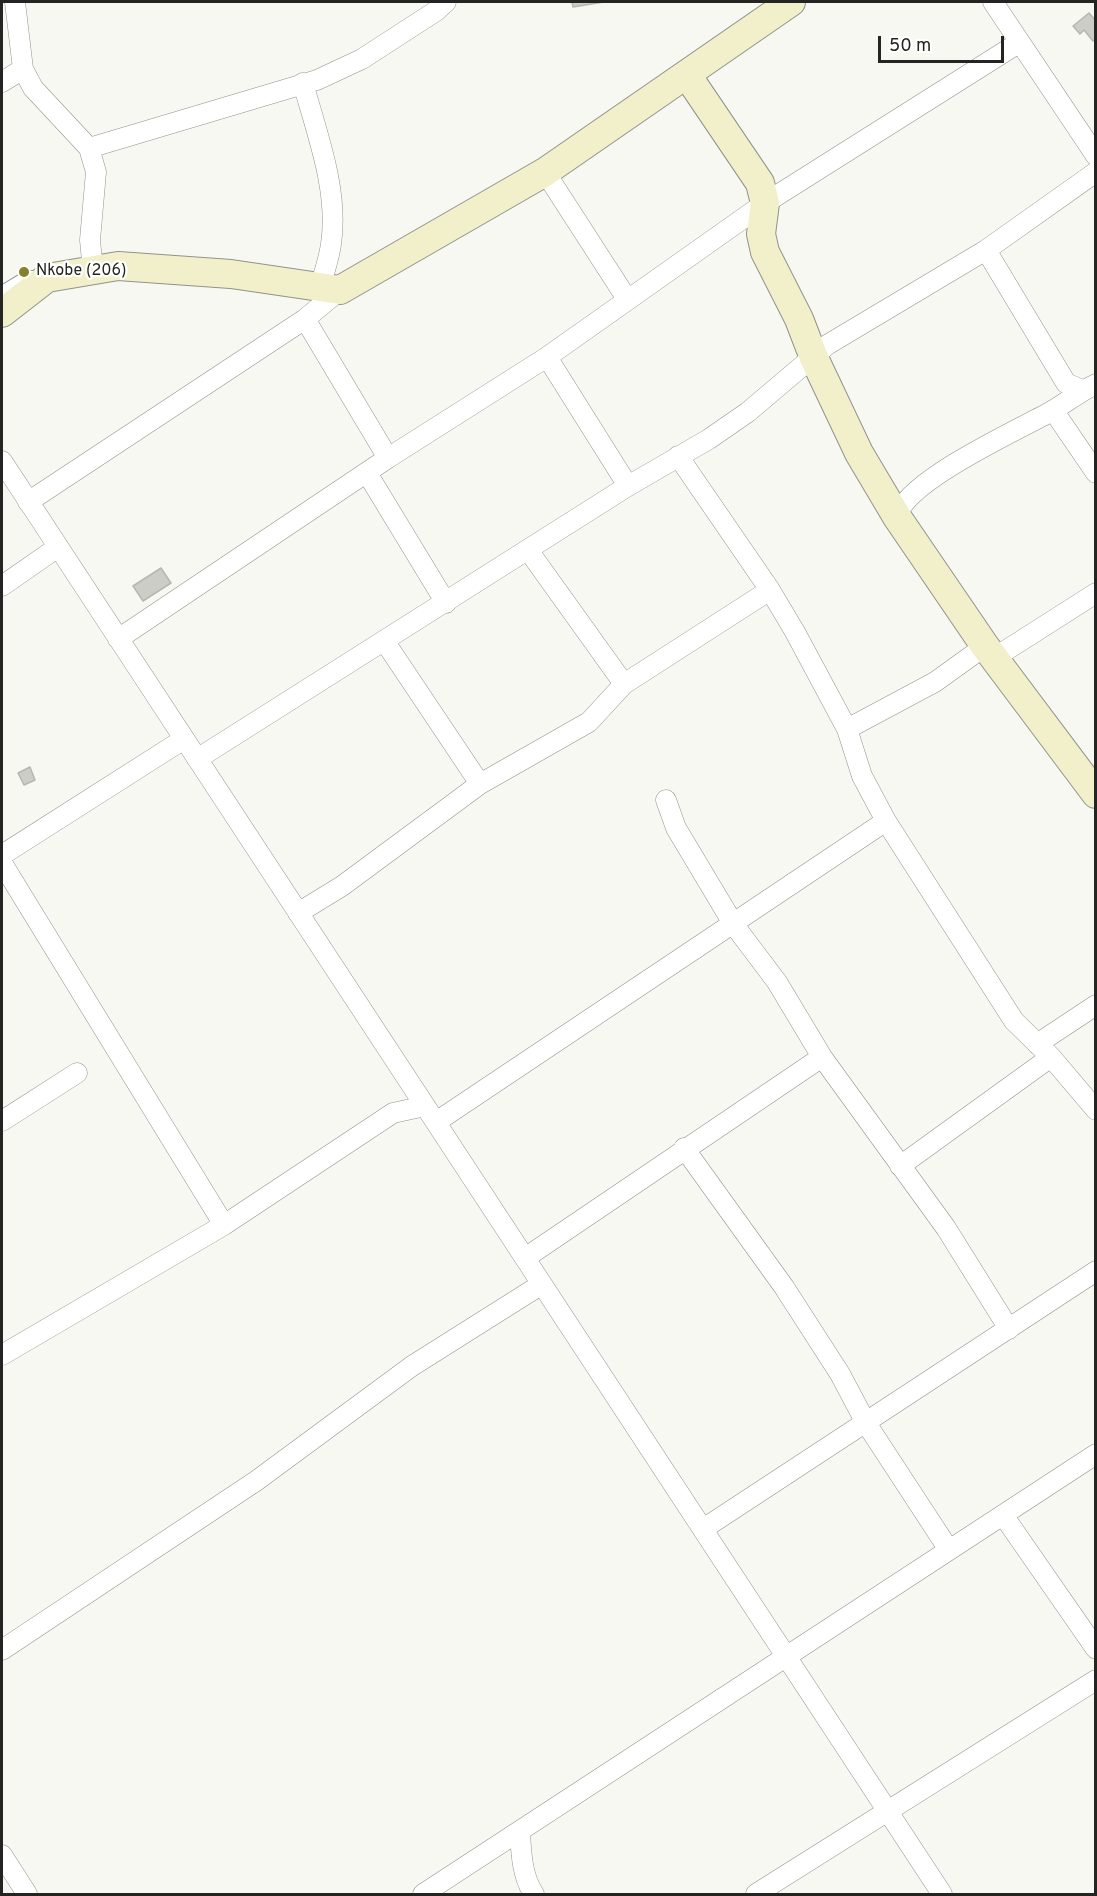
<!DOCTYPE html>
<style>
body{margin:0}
#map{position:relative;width:1097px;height:1896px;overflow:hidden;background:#f8f8f3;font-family:Overpass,sans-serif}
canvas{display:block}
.frame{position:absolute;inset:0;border:3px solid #242422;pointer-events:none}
.scale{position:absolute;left:878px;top:36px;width:126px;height:27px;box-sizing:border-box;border:3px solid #242422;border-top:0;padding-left:8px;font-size:18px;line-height:21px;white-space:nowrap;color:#242422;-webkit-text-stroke:4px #fffffe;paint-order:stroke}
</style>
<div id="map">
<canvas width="1097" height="1896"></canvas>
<div class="frame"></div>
<div class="scale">50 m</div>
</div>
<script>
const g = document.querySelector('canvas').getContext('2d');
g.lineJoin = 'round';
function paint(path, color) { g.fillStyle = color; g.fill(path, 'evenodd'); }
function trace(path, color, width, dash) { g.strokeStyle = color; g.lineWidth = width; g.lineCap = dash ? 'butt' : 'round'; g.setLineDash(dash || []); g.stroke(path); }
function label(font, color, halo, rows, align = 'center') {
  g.font = font + ' Overpass,sans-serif'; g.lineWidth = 4.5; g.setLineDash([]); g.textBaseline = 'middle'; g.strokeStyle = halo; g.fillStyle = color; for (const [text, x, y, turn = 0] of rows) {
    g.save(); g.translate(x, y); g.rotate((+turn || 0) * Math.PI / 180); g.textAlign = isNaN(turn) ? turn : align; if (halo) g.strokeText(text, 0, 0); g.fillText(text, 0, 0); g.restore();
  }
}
const building = new Path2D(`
 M572 2H604L573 7Z
 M1089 13 1096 21V39L1093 41 1084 30 1080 34 1073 26Z
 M161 568 171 583 143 601 133 586Z
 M30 767 35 780 24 785 18 773Z`);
const lane = new Path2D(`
 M2 291 27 276H35`);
const street = new Path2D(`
 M15 2 23 69 33 88 89 148 96 172 90 240 93 271
 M993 2 1096 156
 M2 82 23 69
 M303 83C317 134 339 191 331 244 329 259 324 274 319 289
 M89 148 317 80 362 59 436 11 446 2
 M545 172 627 299
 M986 250 1066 383 1082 390
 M305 319 388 458
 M547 357 628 486
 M1053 410 1096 473
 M678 456 770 590 795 632 847 729 862 776 886 821
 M2 461 942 1894
 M367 473 446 603
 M28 502 305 319 340 290
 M897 517C905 481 1018 430 1052 411 1067 402 1079 392 1096 384
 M528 550 624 684
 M2 586 58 547
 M118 639 388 458 547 357 765 203 1020 42
 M385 642 480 784
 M994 658 1096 593
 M847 729 935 682 985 646
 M197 759 628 486 709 439 748 412 827 345 986 250 1096 172
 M666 800 676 828 734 925 777 982 822 1057 946 1228 1009 1329
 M2 855 184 739
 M2 863 224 1225
 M298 913 342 886 480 784 589 722 624 684 770 590
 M1037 1044 1096 1005
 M2 1121 77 1073
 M436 1122 886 821 1014 1021 1051 1057 1096 1110
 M684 1148 784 1287 840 1374 866 1423 949 1550
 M900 1166 1051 1057
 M525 1258 822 1057
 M2 1355 224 1225 393 1113 425 1106
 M1003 1515 1096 1649
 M703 1529 1096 1271
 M2 1650 256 1481 412 1366 542 1284
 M520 1831C521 1852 522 1877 534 1894
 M2 1855 27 1894
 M423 1894 1096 1454
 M756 1894 1096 1680`);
const secondary = new Path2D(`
 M687 75 760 183 765 203 761 234 765 252 799 319 814 358 859 453 897 517 985 646 1096 794
 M2 313 47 278 118 266 231 274 340 290 545 172 791 2`);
const markers = [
 [24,272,6,"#86812a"]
];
const poiNames = [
 ["Nkobe (206)",36,272]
];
paint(building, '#cdcdc8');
trace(building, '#b7b7b2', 1.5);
trace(lane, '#92928d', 12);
trace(street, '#92928d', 21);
trace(secondary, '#92928d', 30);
trace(lane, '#fff', 10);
trace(street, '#fff', 20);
trace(secondary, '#f2f0ca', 28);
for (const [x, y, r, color] of markers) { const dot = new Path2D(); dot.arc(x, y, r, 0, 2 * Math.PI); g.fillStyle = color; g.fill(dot); trace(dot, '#fffffe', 2); }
label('16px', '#242422', '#fffffe', poiNames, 'left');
</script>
